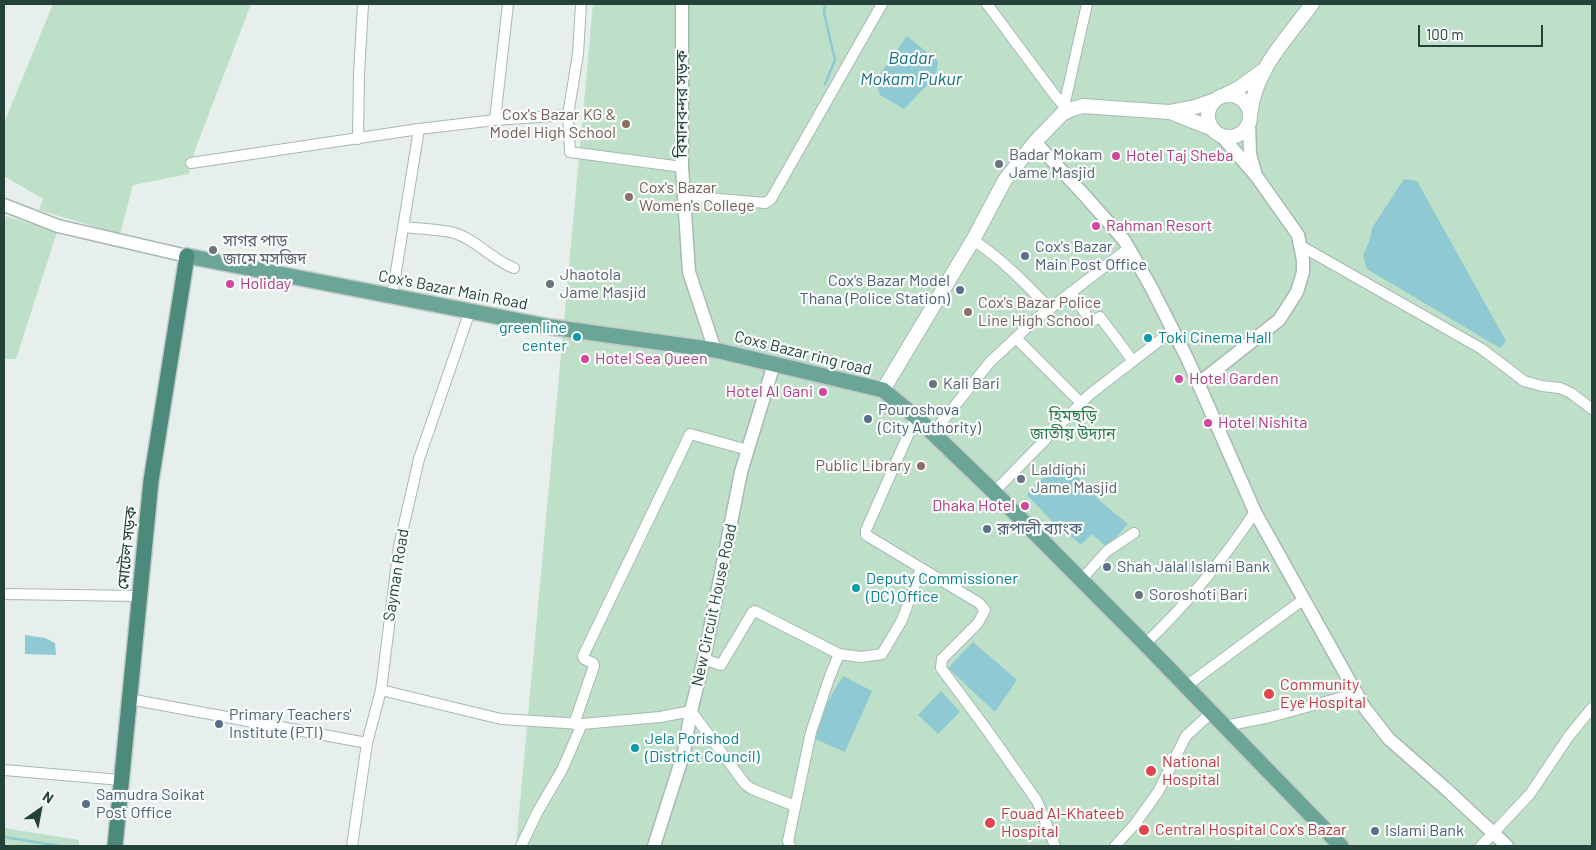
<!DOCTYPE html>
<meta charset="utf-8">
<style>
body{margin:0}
#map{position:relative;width:1596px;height:850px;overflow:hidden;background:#e6efeb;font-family:Barlow,sans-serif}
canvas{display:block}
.frame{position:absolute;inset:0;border:5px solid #24423a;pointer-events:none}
.north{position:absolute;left:15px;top:785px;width:50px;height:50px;-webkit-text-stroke:4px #f7fbf9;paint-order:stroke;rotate:33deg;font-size:14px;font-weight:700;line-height:20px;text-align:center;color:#24423a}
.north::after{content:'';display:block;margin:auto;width:18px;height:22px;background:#24423a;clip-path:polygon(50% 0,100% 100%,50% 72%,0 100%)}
.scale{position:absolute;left:1418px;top:25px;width:125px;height:22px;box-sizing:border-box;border:2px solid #24423a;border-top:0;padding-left:6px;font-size:15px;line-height:18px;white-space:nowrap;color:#24423a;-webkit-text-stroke:4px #f7fbf9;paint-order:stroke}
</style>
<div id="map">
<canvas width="1596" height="850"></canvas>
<div class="frame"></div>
<div class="north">N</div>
<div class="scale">100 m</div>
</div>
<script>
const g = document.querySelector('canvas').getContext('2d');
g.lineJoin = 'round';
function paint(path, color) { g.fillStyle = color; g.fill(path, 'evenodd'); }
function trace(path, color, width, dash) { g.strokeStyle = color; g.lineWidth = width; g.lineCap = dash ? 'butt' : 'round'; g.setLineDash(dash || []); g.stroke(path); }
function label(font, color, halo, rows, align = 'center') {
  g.font = font + ' Barlow,"Noto Sans Bengali",sans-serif'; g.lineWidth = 4.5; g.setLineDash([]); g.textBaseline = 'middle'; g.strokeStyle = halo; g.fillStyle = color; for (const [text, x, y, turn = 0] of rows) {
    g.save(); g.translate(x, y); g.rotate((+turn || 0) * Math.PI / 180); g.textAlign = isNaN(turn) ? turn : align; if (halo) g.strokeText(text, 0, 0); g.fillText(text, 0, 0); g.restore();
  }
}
const green = new Path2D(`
 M53 4H251L195 150 189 174 133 185 120 234 39 210 43 199 4 176V123Z
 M593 4H1592V846H516Z
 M6 216 57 232 16 359H4V223Z
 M4 828 79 840V846H4Z`);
const water = new Path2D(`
 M907 36 938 61 936 76 904 109 880 95 875 81Z
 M1404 179 1417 181 1506 341 1500 348 1367 269 1363 256 1370 239 1372 228Z
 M1065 463 1100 501 1128 524 1107 547 1092 534 1081 545 1072 537 1065 535 1027 495 1036 483Z
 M25 635 45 638 55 643 56 655 25 654Z
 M973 642 1017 680 995 712 948 668Z
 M843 676 872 691 845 752 815 739 828 701Z
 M941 691 960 712 938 734 918 715Z`);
const stream = new Path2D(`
 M825 4 824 13 835 60 825 84
 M4 837 60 846`);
const minor = new Path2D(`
 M581 4 578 54 568 115 570 152 682 167
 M987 4 1054 94 1064 106
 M1063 111 1087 4
 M495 120 508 4
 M358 139 359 74 363 4
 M191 163 419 129 495 120 568 115
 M685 196 765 203 771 199 882 4
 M404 227C420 229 438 229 454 233 474 238 492 260 514 268
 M973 240C1002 259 1026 284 1050 309
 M1301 246 1482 349 1524 381 1542 386 1560 388 1571 393 1592 409
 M1071 292 1091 322 1100 317 1133 361
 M392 296 419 129
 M1016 338 1081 403
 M916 417 866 530V535L979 603 985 610 978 623 942 659 941 668 987 730 1037 801 1055 846
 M933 433 990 362 1035 320 1129 248
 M994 492 1089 395 1173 330
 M1081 580 1107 551 1134 533
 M4 594 139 596
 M1145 644C1187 604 1223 560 1255 512
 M704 659 721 665 752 613 755 611 839 654 861 657 882 654 902 620 921 568
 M1186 686 1304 599
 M381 690 501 719 582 724 660 717 691 711 745 784 752 789 795 806
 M129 699 367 743
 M574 724 594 666 593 663 584 659 583 656 690 434 748 450
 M1225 726 1270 717 1358 693
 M4 770 121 780
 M352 846 367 743 381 690 399 546 419 459 470 311
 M521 846 538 811 562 770 582 724
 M790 846 788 841 811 732 830 676 839 654
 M1115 846 1135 824 1158 792 1186 736 1211 713
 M1481 846 1530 794 1569 736 1592 708`);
const tertiary = new Path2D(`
 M682 4V167L689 272 715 350
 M1249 123 1250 154 1255 172
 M1035 142 1086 197 1124 240 1151 287 1188 360 1255 512 1364 707 1389 739 1446 789 1507 846
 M4 205 58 226 187 256
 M1199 383 1279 320 1297 292 1303 272V260L1298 235 1257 177 1221 135
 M654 846 684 752 691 711 704 659 741 472 774 364`);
const secondary = new Path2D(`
 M1225 95 1239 88 1261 72
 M1208 116a21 21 0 1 1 42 0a21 21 0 1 1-42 0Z
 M1170 112 1213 129
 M1250 115C1255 69 1286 40 1312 4
 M883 390 973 240 1005 180 1035 142 1062 114 1072 109 1083 106 1169 112 1195 107 1215 100`);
const primary = new Path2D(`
 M187 256 551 327 715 350 883 390 916 417 994 492 1147 646 1341 846`);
const trunk = new Path2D(`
 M115 846 151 481 187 256`);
const markers = [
 [626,124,5,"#8d6e63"],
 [1116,156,5,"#d1479c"],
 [999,164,5,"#6b7280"],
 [629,197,5,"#8d6e63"],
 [1096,226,5,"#d1479c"],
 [213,250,5,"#6b7280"],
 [1025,256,5,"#5c6f8a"],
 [230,284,5,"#d1479c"],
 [550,284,5,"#6b7280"],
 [960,290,5,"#5c6f8a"],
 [968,312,5,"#8d6e63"],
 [577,337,5,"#0f9aa8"],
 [1148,338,5,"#0f9aa8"],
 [585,359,5,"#d1479c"],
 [1179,379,5,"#d1479c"],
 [933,384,5,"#6b7280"],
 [823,392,5,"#d1479c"],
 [868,419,5,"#5c6f8a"],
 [1208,423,5,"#d1479c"],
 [921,466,5,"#8d6e63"],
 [1021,479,5,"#6b7280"],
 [1025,506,5,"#d1479c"],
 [987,529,5,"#5c6f8a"],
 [1107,567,5,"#5c6f8a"],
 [856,588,5,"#0f9aa8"],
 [1139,595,5,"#6b7280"],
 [1269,694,6,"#e0444e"],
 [219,724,5,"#5c6f8a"],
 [635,748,5,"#0f9aa8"],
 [1151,771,6,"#e0444e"],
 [86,804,5,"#5c6f8a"],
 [990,823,6,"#e0444e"],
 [1144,830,6,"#e0444e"],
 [1375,831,5,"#5c6f8a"]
];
const streetNames = [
 ["বিমানবন্দর সড়ক",682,104,-90],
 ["Cox's Bazar Main Road",453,290,11],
 ["Coxs Bazar ring road",803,353,14],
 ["মোটেল সড়ক",127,548,-84],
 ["Sayman Road",396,575,-81],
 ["New Circuit House Road",714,605,-78]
];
const educationNames = [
 ["Cox's Bazar KG &",616,115],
 ["Model High School",616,133],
 ["Cox's Bazar",639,188,"left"],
 ["Women's College",639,206,"left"],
 ["Cox's Bazar Police",978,303,"left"],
 ["Line High School",978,321,"left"],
 ["Public Library",911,466]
];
const worshipNames = [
 ["Badar Mokam",1009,155],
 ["Jame Masjid",1009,173],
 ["সাগর পাড়",223,241],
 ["জামে মসজিদ",223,259],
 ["Jhaotola",560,275],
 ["Jame Masjid",560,293],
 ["Kali Bari",943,384],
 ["Laldighi",1031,470],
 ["Jame Masjid",1031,488],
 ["Soroshoti Bari",1149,595]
];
const hotelNames = [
 ["Hotel Taj Sheba",1126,156],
 ["Rahman Resort",1106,226],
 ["Holiday",240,284],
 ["Hotel Sea Queen",595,359],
 ["Hotel Garden",1189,379],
 ["Hotel Al Gani",813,392,"right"],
 ["Hotel Nishita",1218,423],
 ["Dhaka Hotel",1015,506,"right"]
];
const serviceNames = [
 ["Cox's Bazar",1035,247],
 ["Main Post Office",1035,265],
 ["Cox's Bazar Model",950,281,"right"],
 ["Thana (Police Station)",950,299,"right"],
 ["Pouroshova",878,410],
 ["(City Authority)",878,428],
 ["রূপালী ব্যাংক",997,529],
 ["Shah Jalal Islami Bank",1117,567],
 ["Primary Teachers'",229,715],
 ["Institute (PTI)",229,733],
 ["Samudra Soikat",96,795],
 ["Post Office",96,813],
 ["Islami Bank",1385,831]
];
const cultureNames = [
 ["green line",567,328,"right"],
 ["center",567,346,"right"],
 ["Toki Cinema Hall",1158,338],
 ["Deputy Commissioner",866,579],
 ["(DC) Office",866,597],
 ["Jela Porishod",645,739],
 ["(District Council)",645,757]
];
const parkNames = [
 ["হিমছড়ি",1073,416],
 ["জাতীয় উদ্যান",1073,434]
];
const healthNames = [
 ["Community",1280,685],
 ["Eye Hospital",1280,703],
 ["National",1162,762],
 ["Hospital",1162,780],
 ["Fouad Al-Khateeb",1001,814],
 ["Hospital",1001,832],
 ["Central Hospital Cox's Bazar",1155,830]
];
const waterNames = [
 ["Badar",911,58],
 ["Mokam Pukur",911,79]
];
paint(green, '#bfe0c8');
paint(water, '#8ec9d4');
trace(stream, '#8ec9d4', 2.5);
trace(minor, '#a8b8b2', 12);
trace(tertiary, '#a8b8b2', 15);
trace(secondary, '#a4bbb3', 16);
trace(primary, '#c2cac8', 18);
trace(trunk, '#c2cac8', 18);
trace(minor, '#fff', 10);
trace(tertiary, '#fff', 12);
trace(secondary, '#fff', 14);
trace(primary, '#6aa596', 15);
trace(trunk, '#4c8a7c', 15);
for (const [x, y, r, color] of markers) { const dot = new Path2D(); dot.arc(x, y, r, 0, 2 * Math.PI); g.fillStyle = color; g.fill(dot); trace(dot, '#f7fbf9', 2); }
label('16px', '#24423a', '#f7fbf9', streetNames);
label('16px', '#785e54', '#f7fbf9', educationNames, 'right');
label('16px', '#5b616d', '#f7fbf9', worshipNames, 'left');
label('16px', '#b23c85', '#f7fbf9', hotelNames, 'left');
label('16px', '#4e5e75', '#f7fbf9', serviceNames, 'left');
label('16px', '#0d838f', '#f7fbf9', cultureNames, 'left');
label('16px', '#2d7a4b', '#f7fbf9', parkNames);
label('16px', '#be3a42', '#f7fbf9', healthNames, 'left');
label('italic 18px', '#1c6f80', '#f7fbf9', waterNames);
</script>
